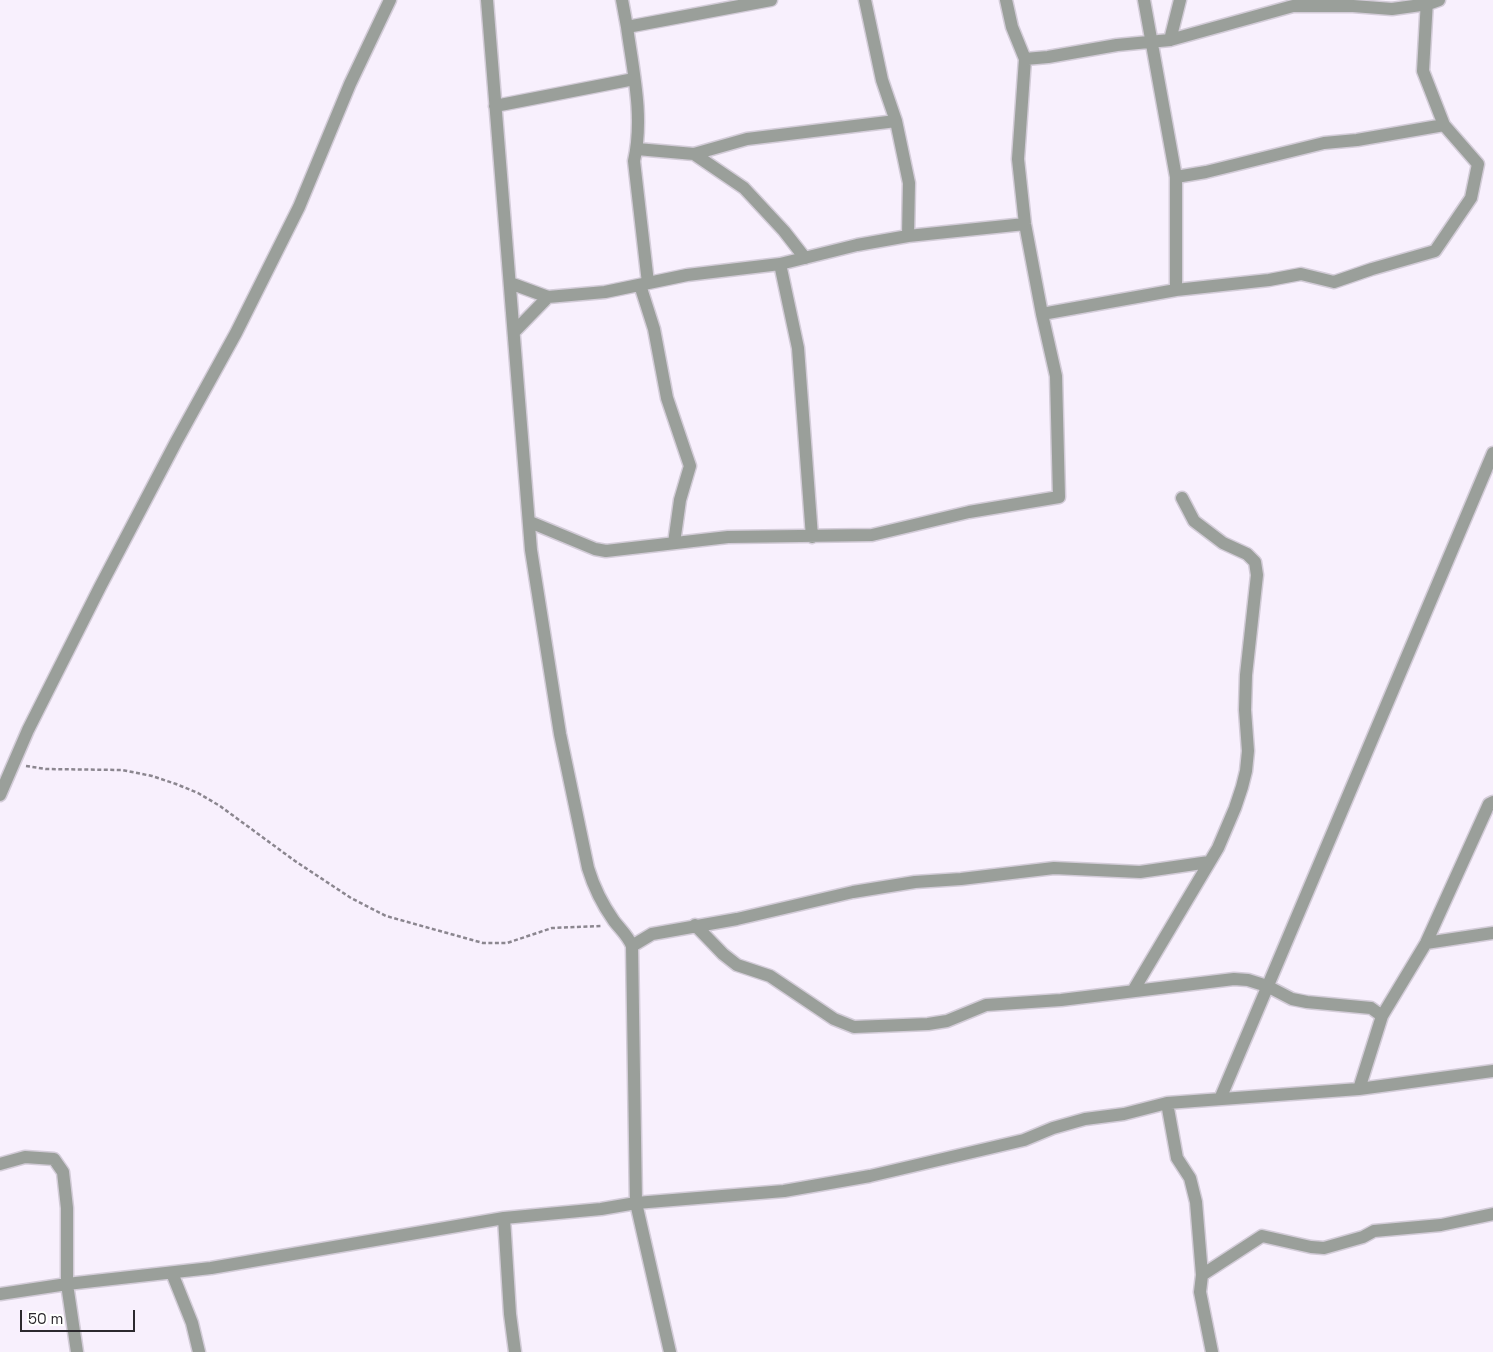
<!DOCTYPE html>
<style>
body{margin:0}
#map{position:relative;width:1493px;height:1352px;overflow:hidden;background:#f8f0fd;font-family:"Space Grotesk",sans-serif}
canvas{display:block}
.scale{position:absolute;left:20px;top:1310px;width:115px;height:22px;box-sizing:border-box;border:2px solid #2c292e;border-top:0;padding-left:6px;font-size:15px;line-height:18px;white-space:nowrap;color:#2c292e;-webkit-text-stroke:4px #fff;paint-order:stroke}
</style>
<div id="map">
<canvas width="1493" height="1352"></canvas>
<div class="scale">50 m</div>
</div>
<script>
const g = document.querySelector('canvas').getContext('2d');
g.lineJoin = 'round';
function trace(path, color, width, dash) { g.strokeStyle = color; g.lineWidth = width; g.lineCap = dash ? 'butt' : 'round'; g.setLineDash(dash || []); g.stroke(path); }
const path = new Path2D(`
 M26 766 46 769 122 770 152 776 176 784 198 793 220 806 295 861 351 898 386 916 483 943H507L552 928 601 926`);
const minor = new Path2D(`
 M487 0 531 550 560 734 588 868C594 888 602 904 614 921 621 930 628 936 632 946L636 1203 670 1352
 M622 0 627 27 771 0
 M865 0 882 80 896 121 909 183 908 236
 M1006 0 1012 27 1025 59
 M1144 0 1176 177
 M627 27C633 71 644 117 634 161L648 283
 M1170 40 1180 0
 M495 106 634 79
 M637 149 694 154 744 188 784 231 805 258
 M694 154 747 139 896 121
 M780 264 798 348 812 537
 M510 283 548 297 605 292 687 275 780 264 857 245 908 236 1025 224
 M640 285 654 329 667 398 690 466 680 500 674 543
 M1176 290V177L1206 172 1324 143 1357 140 1444 125
 M1042 314 1025 224 1018 159 1025 59 1048 57 1117 45 1170 40 1293 6H1353L1392 9 1428 4 1439 0
 M514 332 548 297
 M530 522 595 549 606 551 728 537 872 535 969 512 1059 497 1056 376 1042 314 1176 290 1269 280 1301 274 1334 282 1372 269 1435 251 1471 198 1478 164 1444 125 1423 71 1427 0
 M0 795 28 730 100 587 176 442 236 333 299 207 350 84 390 0
 M695 925 723 954 737 965 770 976 834 1019 854 1027 928 1024 947 1021 986 1005 1061 1000 1234 979 1248 980 1267 986 1292 999 1307 1002 1371 1008 1382 1016
 M1426 943 1493 933
 M632 946 652 934 737 919 853 892 915 882 961 879 1054 868 1140 872 1209 862
 M1133 991 1218 848 1235 808 1242 787 1246 771 1248 751 1245 710 1246 675 1257 575 1255 562 1247 554 1223 543 1194 521 1182 498
 M1359 1089 1382 1016 1426 943 1489 804 1493 802
 M1220 1099 1493 453
 M1167 1103 1359 1089 1493 1071
 M0 1164 25 1157 54 1159 63 1172 67 1208V1284L77 1352
 M504 1218 510 1314 515 1352
 M172 1273 192 1323 199 1352
 M1202 1275 1262 1236 1311 1247 1324 1248 1363 1237 1374 1231 1441 1225 1493 1214
 M0 1294 67 1284 211 1268 504 1218 601 1209 636 1203 784 1191 870 1176 1024 1140 1053 1128 1085 1119 1124 1114 1167 1103 1177 1158 1190 1178 1196 1202 1202 1275 1200 1292 1212 1352`);
trace(minor, '#d3ccd8', 15);
trace(path, '#8b868f', 2.5, [4, 2.5]);
trace(minor, '#9a9f9a', 12);
</script>
